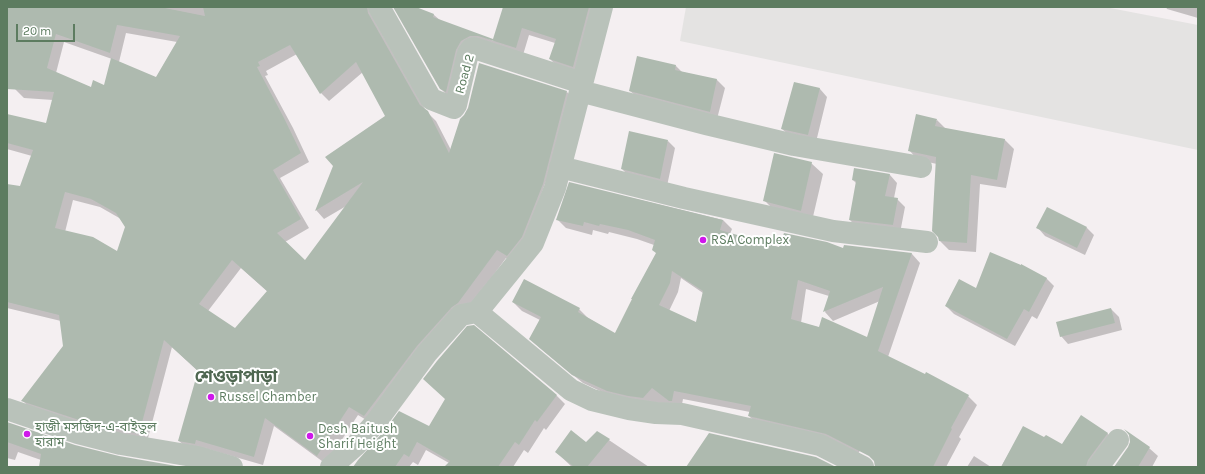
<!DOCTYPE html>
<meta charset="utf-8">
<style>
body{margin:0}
#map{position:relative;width:1205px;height:474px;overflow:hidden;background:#f4eff1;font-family:Karla,sans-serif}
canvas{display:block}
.frame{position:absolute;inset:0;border:8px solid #5d7c60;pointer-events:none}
.scale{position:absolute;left:16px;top:24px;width:59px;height:18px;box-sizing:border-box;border:2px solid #5d7c60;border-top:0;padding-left:5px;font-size:12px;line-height:14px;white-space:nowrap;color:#5d7c60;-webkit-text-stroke:3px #fff;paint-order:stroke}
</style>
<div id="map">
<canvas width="1205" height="474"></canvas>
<div class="frame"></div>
<div class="scale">20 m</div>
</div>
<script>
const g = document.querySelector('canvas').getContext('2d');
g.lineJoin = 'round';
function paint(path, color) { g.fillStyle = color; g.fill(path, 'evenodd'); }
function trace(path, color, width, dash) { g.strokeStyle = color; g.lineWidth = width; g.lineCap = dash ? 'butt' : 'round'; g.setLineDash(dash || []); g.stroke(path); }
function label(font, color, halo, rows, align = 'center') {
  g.font = font + ' Karla,"Noto Sans Bengali",sans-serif'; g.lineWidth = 4; g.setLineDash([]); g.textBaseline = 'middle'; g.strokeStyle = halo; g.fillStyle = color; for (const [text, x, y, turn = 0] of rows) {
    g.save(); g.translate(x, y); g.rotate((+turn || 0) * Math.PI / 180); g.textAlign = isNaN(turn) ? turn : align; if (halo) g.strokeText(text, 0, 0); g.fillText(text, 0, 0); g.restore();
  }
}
const built = new Path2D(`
 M686 7H1105L1198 25V150L680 41Z`);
const shadow = new Path2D(`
 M7 7H374L376 23 426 111 436 121 451 150 567 92 575 101 516 264 506 258 467 311 373 424 358 415 326 464 274 426 263 465 204 448 188 449 179 441 199 372 172 347 147 442 31 409 23 401 64 346 61 321 7 308V185L21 187 32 156 7 149V115L47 124 53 100 24 98 15 89 7 44ZM126 33 177 42 156 78 119 62ZM64 42 112 59 105 87 92 88 56 73ZM297 54 321 93 329 101 363 72 386 116 334 166 316 210 324 219 348 205 305 262 285 242 309 228 280 178 309 162 293 128 265 76 268 75 266 71ZM73 200 100 207 121 219 126 227 118 253 65 232ZM241 268 268 292 235 329 208 311Z
 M395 7H413L434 15 441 21 494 41 504 7H600L581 74 558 67 550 59 555 43 529 35 523 55 486 43 448 96 440 88Z
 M1166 7H1198V18L1167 9Z
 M676 66 682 72 717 80 725 88 717 119 638 98 630 91Z
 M795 83 820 89 827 97 816 142 790 136 782 129Z
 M937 120 946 129 1004 139 1014 149 1006 188 980 184 976 252 949 250 940 241 937 164 918 160 909 150Z
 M668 141 675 148 667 186 630 177 622 169Z
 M811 163 823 174 812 221 775 211 764 200Z
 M890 175 897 183 894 198 897 199 905 207 900 233 857 228 850 220 857 184 853 180Z
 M570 183 723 220 732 229 730 234 780 248 844 249 912 254 920 263 888 357 968 396 977 405 959 437 961 439 946 467H902L863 445 858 454 758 425 749 416 750 412 683 399 681 410 617 399 583 383 540 348 531 339 540 320 522 311 513 302 579 309 588 318 615 334 657 253 654 245 637 239 609 232 608 234 593 230 592 235 566 228 557 219ZM681 278 703 293 696 324 669 311 678 292ZM806 289 829 296 825 312 833 321 880 301 867 339 801 323Z
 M1038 228H1087L1094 235 1085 255 1045 236Z
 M1046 278 1054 286 1037 319 1032 316 1015 346 954 314 946 306 977 289Z
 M1111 309 1119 317 1122 330 1068 344 1061 336Z
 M473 326 557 396 565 404 546 430 544 428 528 453 524 450 513 467H446L449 463 426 450 418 465 413 462 409 467H357L429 428 446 400Z
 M7 423 74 446 119 457 176 467H40L41 460 18 452 15 460 7 458Z
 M1024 427 1045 439 1063 445 1107 433 1116 442 1098 467H1001Z
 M597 432 649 467H572L556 452 587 443Z
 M1149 448 1158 456 1152 467H1115Z
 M974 456 991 467H967Z`);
const building = new Path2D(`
 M7 7H160L205 16 203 7H367L368 13 420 105 428 111 449 153 460 119 464 115 468 108 479 63 567 91 543 184 522 237 507 256 497 250 458 303 452 307 417 346 364 416 349 407 317 456 265 418 254 457 196 440 195 444 178 441 198 371 164 340 139 434 82 421 21 401 63 346 59 315 7 302V184L20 186 33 150 7 143V114L46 123 54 92 7 89ZM117 25 180 36 156 77 111 58 104 85 93 80 91 87 47 68 56 34 110 53ZM290 45 320 94 356 62 385 116 325 157 333 166 315 211 363 182 305 260 277 233 301 219 273 170 301 153 284 118 257 67 260 66 258 62ZM65 192 91 199 116 213 125 227 117 251 93 237 55 228ZM232 260 267 291 235 328 199 304Z
 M393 7H416L434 14 433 17 493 39 503 7H589L573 67 549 59 556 39 522 28 516 48 478 36H470L461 41 456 50 446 92 440 89Z
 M637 56 676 65 675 70 717 79 710 112 629 91Z
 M794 82 820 88 808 135 781 129Z
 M916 114 937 119 935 126 1005 139 997 180 971 175 967 243 939 241 938 237 932 231 936 157 908 151Z
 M629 131 668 140 660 179 621 169Z
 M774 153 812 162 801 211 763 201Z
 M854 168 890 174 885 196 898 198 893 225 849 220 856 181 852 180Z
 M569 182 723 220 720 230 779 247 784 233 827 242 843 248 844 245 912 253 878 351 925 374 926 372 969 395 951 428 952 429 933 467H875L874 461 869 456 826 434 748 416 751 406 674 391 672 401H669L652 388 643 398 628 396 607 391 572 375 529 339 541 317 512 302 524 279 580 308 578 312 615 333 632 299H631L656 253 652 250 655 240 628 230 600 224 599 226 584 222 583 226 556 220ZM672 271 703 291 696 322 659 305 670 283ZM798 280 830 291 823 312 883 287 867 337 822 317 819 327 791 319Z
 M1047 207 1087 227 1077 248 1036 228Z
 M990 252 1021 265V264L1047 278 1029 312 1024 309 1007 339 945 306 959 279 976 288Z
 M1111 308 1115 323 1060 337 1056 322Z
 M474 325 557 395 537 422 535 420 519 445 515 442 498 467H444L450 461 417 442 409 457 404 454 395 467H353L358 460 385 430 399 411 429 426 445 399 423 379 437 361 467 326Z
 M1081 415 1108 433 1088 460 1086 467H1001L1023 426 1044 437 1046 435 1062 444Z
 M7 422 75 445 119 456 182 467H39L41 454 7 442Z
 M1124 429 1150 447 1138 467H1114L1128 447 1130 442 1129 435Z
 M571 430 586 442 597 431 610 439 587 467H574L555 452Z
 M709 433 816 457 836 467H686Z`);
const minor = new Path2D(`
 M379 7 431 99 454 108 456 105 468 53 471 49 474 48 582 83
 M580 91 706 124 794 145 921 167
 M560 167 684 198 833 231 927 242
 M477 312 571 390 592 400 629 409 656 413 682 414 820 445 863 467
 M7 409 78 433 121 444 198 457 232 467
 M331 467 356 445 376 422 427 353 461 315 477 312 533 243 555 188 602 7
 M1098 467 1118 440`);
const markers = [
 [703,240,4,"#cf18eb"],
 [211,397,4,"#cf18eb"],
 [27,434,4,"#cf18eb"],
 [310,436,4,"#cf18eb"]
];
const streetNames = [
 ["Road 2",465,74,-74]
];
const poiNames = [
 ["RSA Complex",711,240],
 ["Russel Chamber",219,397],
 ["হাজী মসজিদ-এ-বাইতুল",35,427],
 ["হারাম",35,442],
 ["Desh Baitush",318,429],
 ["Sharif Height",318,444]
];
const districtNames = [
 ["শেওড়াপাড়া",236,377]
];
paint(built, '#e4e3e2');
paint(shadow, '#0003');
paint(building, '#aebaaf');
trace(minor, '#b9c2ba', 22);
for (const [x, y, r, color] of markers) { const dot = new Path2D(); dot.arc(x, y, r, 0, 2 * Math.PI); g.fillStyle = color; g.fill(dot); trace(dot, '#fff', 1.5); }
label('13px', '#5d7c60', '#fff', streetNames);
label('13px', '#5d7c60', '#fff', poiNames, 'left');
label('bold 17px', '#4f6751', '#fff', districtNames);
</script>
